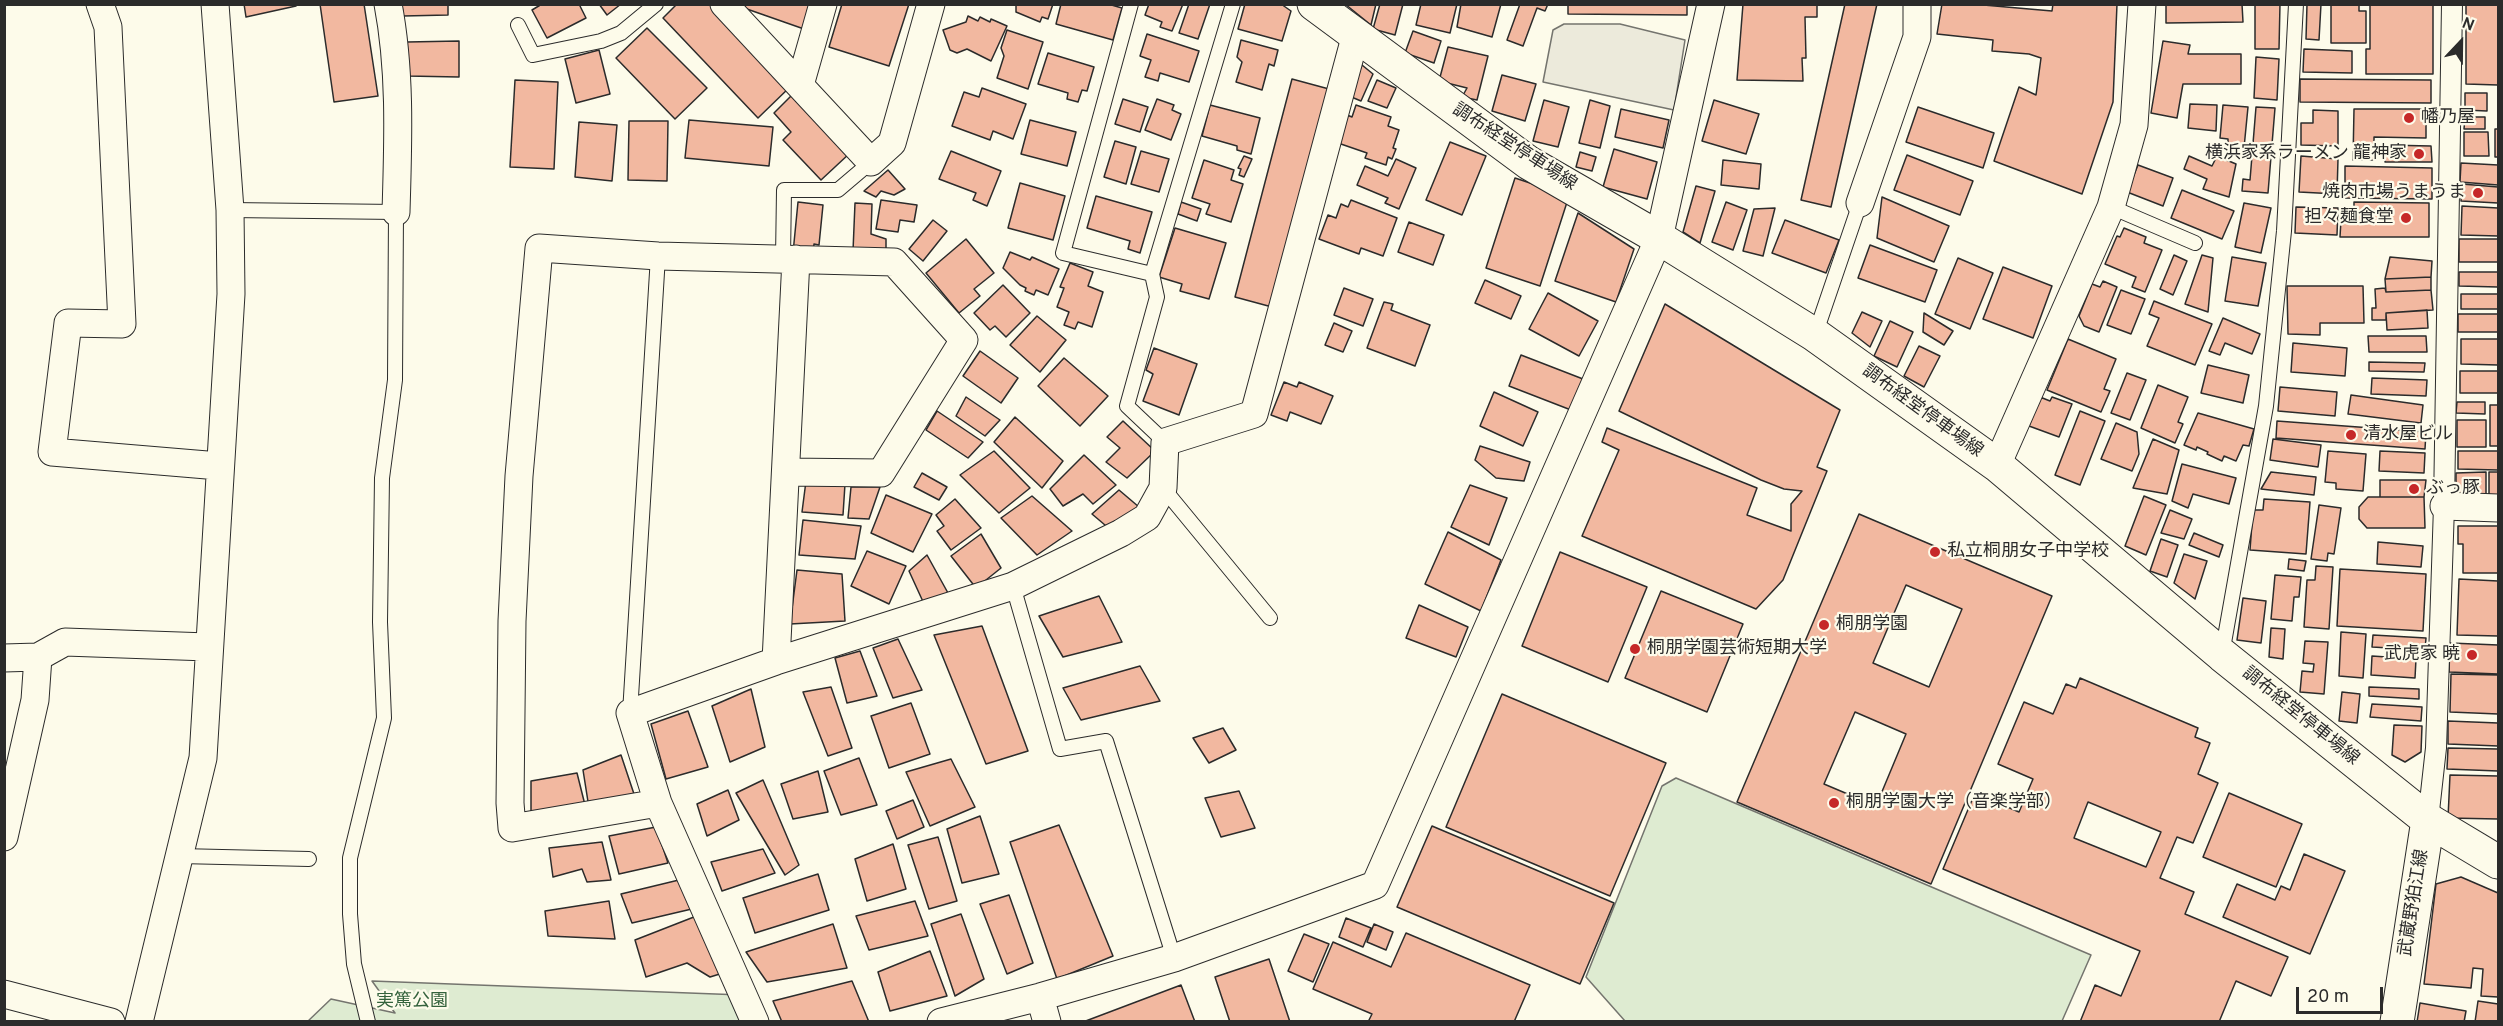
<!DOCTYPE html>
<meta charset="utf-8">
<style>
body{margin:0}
#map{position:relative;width:2503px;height:1026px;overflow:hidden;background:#fdfbea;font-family:Overpass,sans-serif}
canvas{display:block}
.frame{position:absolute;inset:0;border:6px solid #2b2b2b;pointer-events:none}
.north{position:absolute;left:2431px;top:12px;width:60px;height:60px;-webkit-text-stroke:4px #fdfbea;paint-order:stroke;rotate:22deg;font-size:16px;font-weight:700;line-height:24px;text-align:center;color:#2b2b2b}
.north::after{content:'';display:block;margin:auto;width:21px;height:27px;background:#2b2b2b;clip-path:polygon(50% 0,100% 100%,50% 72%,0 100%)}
.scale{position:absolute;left:2296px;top:987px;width:87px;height:27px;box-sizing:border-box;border:3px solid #2b2b2b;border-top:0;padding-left:8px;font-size:18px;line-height:21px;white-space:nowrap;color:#2b2b2b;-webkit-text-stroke:4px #fdfbea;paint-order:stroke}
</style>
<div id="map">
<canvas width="2503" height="1026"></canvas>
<div class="frame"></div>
<div class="north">N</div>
<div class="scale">20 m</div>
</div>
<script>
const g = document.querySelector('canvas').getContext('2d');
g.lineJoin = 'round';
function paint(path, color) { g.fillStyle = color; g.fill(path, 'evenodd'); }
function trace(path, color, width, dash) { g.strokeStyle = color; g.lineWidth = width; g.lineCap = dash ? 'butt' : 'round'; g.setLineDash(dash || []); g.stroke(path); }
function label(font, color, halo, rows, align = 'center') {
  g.font = font + ' Overpass,"Noto Sans JP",sans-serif'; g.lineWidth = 4.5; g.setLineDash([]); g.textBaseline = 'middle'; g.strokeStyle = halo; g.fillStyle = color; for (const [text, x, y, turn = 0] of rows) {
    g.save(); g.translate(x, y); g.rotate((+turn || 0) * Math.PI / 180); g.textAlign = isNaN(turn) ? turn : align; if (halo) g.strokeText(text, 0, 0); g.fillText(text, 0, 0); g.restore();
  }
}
const green = new Path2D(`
 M1676 778 2091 955 2062 1021H1625L1586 977 1662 786Z
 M372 981 742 995 752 1022H307L331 999 395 1013Z`);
const parking = new Path2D(`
 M1564 24H1620L1685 40 1674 110 1543 82 1553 30Z`);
const building = new Path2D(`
 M244 4H295L296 6 246 17Z
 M320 4H364L378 96 334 102Z
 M402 4H448V15L403 16Z
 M542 4H579L586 18 547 38 532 10Z
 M599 4H621L607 15Z
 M677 4H716L792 85 758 118 663 18Z
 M746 4H813L804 29 744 8Z
 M842 4H909L889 66 829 47Z
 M1016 4H1053L1048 19 1042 17 1040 22 1016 12Z
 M1061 4H1108L1122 8 1113 40 1056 24Z
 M1149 4H1183L1172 31 1160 27 1162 22 1145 15Z
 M1189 4H1210L1198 39 1179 33Z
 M1245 4H1281L1291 11 1282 41 1238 29Z
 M1345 4H1376L1371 25Z
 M1380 4H1403L1395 35 1373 29Z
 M1421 4H1457L1450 33 1416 25Z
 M1461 4H1501L1492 37 1457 27Z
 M1520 4H1548L1545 11 1537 8 1523 46 1507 40Z
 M1568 4H1687V15L1568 14Z
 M1743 4H1817V17H1805L1806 58H1802L1803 81 1737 80Z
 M1845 4H1877L1831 207 1801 200Z
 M1942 4H1972L2052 11 2053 4H2117L2113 102 2082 194 1994 161 2019 87 2036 95 2041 58 2029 54 1992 51 1993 40 1937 34Z
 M2166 4H2242L2243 22 2166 23Z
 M2255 4H2280L2279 49H2255Z
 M2307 4H2321L2319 40 2306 39Z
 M2331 4H2359V11H2366V43H2331Z
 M2370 4H2433V74H2366V49H2370Z
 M2466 4H2498V85L2466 84Z
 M968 16 978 21 980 17 990 22 991 19 1007 26 991 61 967 49 957 53 950 50 943 30 966 22Z
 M647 28 707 88 675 119 616 58Z
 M1007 30 1043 42 1028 89 997 78 1004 56 1001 48Z
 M1413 31 1441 41 1434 63 1405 53Z
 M1147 34 1199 51 1189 82 1160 73 1158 81 1145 77 1151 60 1140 56Z
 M1241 40 1278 50 1274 66 1269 64 1262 90 1236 82 1242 62 1237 57Z
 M459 41V77L407 76V42Z
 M2163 41 2190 45 2188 54H2241V84H2183L2177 118 2151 113Z
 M1448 47 1488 56 1477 100 1462 97 1467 88 1439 81Z
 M2304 49 2352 51V73L2303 72Z
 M599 50 610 94 576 103 565 59Z
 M1048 53 1094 67 1087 91 1082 90 1078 102 1067 99 1068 93 1038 84Z
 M2256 57 2279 59 2277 100 2254 98Z
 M1362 65 1373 74 1361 101 1349 96Z
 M1502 75 1536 84 1525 121 1492 111Z
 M1292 79 1329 89 1272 307 1235 297Z
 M2300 79 2431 80V103L2300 102Z
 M515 80 558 82 554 169 510 167Z
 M1377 80 1396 88 1387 108 1368 101Z
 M982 88 1026 104 1013 139 993 131 990 140 952 126 964 92 979 97Z
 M2465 93H2487V111L2465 110Z
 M793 94 850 153 821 180 783 140 791 132 774 113Z
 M1123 99 1148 107 1140 132 1115 124Z
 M1157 99 1174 105 1172 110 1181 114 1171 140 1145 130Z
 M1544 100 1569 107 1558 147 1533 141Z
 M1590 100 1610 106 1600 148 1579 143Z
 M1714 100 1759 114 1746 154 1702 141Z
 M2190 104 2217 105 2216 131 2188 128Z
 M1210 105 1260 118 1251 154 1237 150V146L1202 136Z
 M1356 105 1391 117 1388 126 1399 130 1393 148 1396 149 1392 159 1388 157 1386 165 1365 158 1367 153 1338 143 1347 115 1352 117Z
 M2223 105 2248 107 2244 148 2228 146V139L2220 138Z
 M1918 107 1994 133 1983 168 1906 142Z
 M2256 107 2275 108 2268 193 2242 191 2243 179 2250 180Z
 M1621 109 1669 120 1663 148 1615 137Z
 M2354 109H2426V138L2374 137V160H2353Z
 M2313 110 2338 111V146L2301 145V123H2313Z
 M2465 117H2485V129H2464Z
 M689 120 773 127 769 166 685 158Z
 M1030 120 1076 132 1067 166 1021 154Z
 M629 121H668L667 181 628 180Z
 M579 122 617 125 612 181 575 177Z
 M2495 129H2498V157H2495Z
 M2464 132H2488L2489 156H2464Z
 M1115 141 1136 147 1126 184 1104 177Z
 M1450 142 1486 156 1462 215 1426 200Z
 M2385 145 2431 146 2432 162H2385Z
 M1614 149 1657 162 1647 199 1603 187Z
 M951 151 1001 171 987 206 973 200 976 193 939 179Z
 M1141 151 1169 159 1159 192 1131 184Z
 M1580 152 1596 157 1592 171 1576 167Z
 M1907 155 1973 181 1960 215 1894 190Z
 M1244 156 1252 159 1244 177 1239 175 1241 169 1238 168Z
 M2189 156 2212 166 2217 156 2236 164 2229 197 2203 189 2207 179 2184 169Z
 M2301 156 2338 159 2337 194 2299 192Z
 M1396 159 1416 168 1399 209 1385 203 1388 198 1357 185 1365 166 1388 176Z
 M1204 160 1234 170 1231 180 1243 184 1231 222 1206 214 1210 204 1192 198Z
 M1723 160 1761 164 1759 189 1721 185Z
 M2461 163 2498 165V185L2460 182Z
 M2138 165 2173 178 2163 206 2127 192Z
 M2345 166 2432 168V199L2345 198Z
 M888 170 905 189 894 195 881 191 876 197 864 191Z
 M1515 178 1569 196 1540 286 1486 268Z
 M1020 183 1065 196 1053 240 1008 228Z
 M2462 184 2498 187V203L2461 201Z
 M1696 186 1715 191 1700 243 1683 232Z
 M2182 190 2234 211 2222 239 2171 218Z
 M1096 196 1152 212 1140 253 1128 249 1130 241 1087 228Z
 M1882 197 1949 226 1934 262 1877 238Z
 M881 200 917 205 914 222 900 220 898 232 876 229Z
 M1351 200 1397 218 1383 256 1361 248 1359 254 1319 239 1328 215 1336 218 1341 204 1348 207Z
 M798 202 823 205 819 245 814 244 813 255 793 253Z
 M1181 202 1201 209 1197 221 1178 214Z
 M1726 202 1747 210 1733 250 1712 242Z
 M2354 202 2429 203V237H2340L2341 220H2354Z
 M855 203 872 204 871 234 886 239V252L853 251Z
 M2244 203 2271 208 2261 253 2235 247Z
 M2462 206 2498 208V236L2461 235Z
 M2296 207 2338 208 2337 235 2295 233Z
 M1775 208 1763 256 1743 251 1754 209Z
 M1578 213 1634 249 1616 302 1555 281Z
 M933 220 947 231 923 261 909 249Z
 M1785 220 1839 240 1826 273 1772 253Z
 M1409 222 1444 235 1433 265 1398 252Z
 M1175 228 1226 243 1209 299 1180 291 1182 284 1159 277Z
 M2124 228 2146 237 2144 243 2162 250 2145 292 2132 287 2136 277 2105 264 2117 236 2120 237Z
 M966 239 994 273 974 289 980 296 959 313 926 273Z
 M2459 239H2498V262H2459Z
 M1870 245 1937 270 1925 302 1858 278Z
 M1010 252 1030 260 1032 257 1059 269 1048 295 1036 290 1034 295 1025 291 1026 288 1020 285 1003 268Z
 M2174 255 2187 261 2173 295 2160 289Z
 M2202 255 2213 258 2208 312 2185 304Z
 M2232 257 2266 263 2258 306 2225 301Z
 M2390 257 2432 261 2431 277 2385 279Z
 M1958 258 1993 273 1970 329 1935 314Z
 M1070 263 1093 272 1088 286 1103 292 1092 327 1078 322 1075 329 1064 325 1069 312 1057 307 1064 288 1060 287Z
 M2003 267 2052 286 2033 338 1983 319Z
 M2459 272H2498V287L2459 286Z
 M2431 277V290L2386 292 2385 279Z
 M1485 280 1521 296 1511 319 1475 303Z
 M2103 281 2117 287 2099 332 2084 326 2079 316 2092 284 2100 287Z
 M1003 285 1030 313 1006 337 995 326 990 330 974 313Z
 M2287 286H2363L2364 323H2320V335L2288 334Z
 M1344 288 1373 299 1363 326 1334 315Z
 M2385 288 2386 292 2431 290 2433 310 2386 313V320H2372V308H2376L2375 289Z
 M2121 290 2145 299 2131 334 2107 325Z
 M1548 293 1598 321 1579 356 1529 329Z
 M2461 294H2498V309H2461Z
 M2154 301 2212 324 2195 365 2147 346 2159 318 2149 314Z
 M1384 302 1393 304 1391 310 1430 325 1415 366 1367 348Z
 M1665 304 1840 410 1817 467 1827 471 1783 580 1756 609 1582 536 1619 450 1602 442 1607 428 1757 488 1747 515 1791 531V504L1802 491 1784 489 1761 480 1619 411Z
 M2427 310 2428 328 2387 330 2386 313Z
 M1862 312 1882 321 1870 347 1852 333Z
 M1924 313 1953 331 1944 345 1923 332Z
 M2458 314H2498V332H2458Z
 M1037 316 1066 340 1040 372 1010 345Z
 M2223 318 2260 334 2252 354 2225 343 2220 355 2209 351Z
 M1890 321 1913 332 1897 367 1874 356Z
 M1334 323 1352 331 1343 352 1325 345Z
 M2368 336H2426L2427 352H2369Z
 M2068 339 2116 359 2104 389 2110 391 2101 412 2047 390Z
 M2461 339H2498V365L2461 364Z
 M2293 343 2347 348 2345 376 2291 372Z
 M1919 346 1940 356 1924 387 1904 376Z
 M1154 348 1197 364 1179 415 1143 401 1153 374 1146 370Z
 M980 351 1018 378 1001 403 963 376Z
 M1521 355 1583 379 1571 410 1509 386Z
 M1064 358 1108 396 1080 426 1038 386Z
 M2369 362 2425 363 2424 372 2369 371Z
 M2208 365 2249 375 2243 403 2201 393Z
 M2460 371H2498V393H2460Z
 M2127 373 2146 380 2130 420 2111 413Z
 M2372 378 2427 380 2426 396 2371 394Z
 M1284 382 1297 387 1299 382 1333 396 1321 424 1290 412 1287 421 1271 415Z
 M2158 385 2188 397 2178 422 2183 424 2175 443 2141 428Z
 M2280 387 2337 392 2335 416 2278 411Z
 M1494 392 1538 412 1523 446 1480 426Z
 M2351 395 2423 405 2421 423 2348 414Z
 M966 397 1000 420 985 436 956 416Z
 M2040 397 2050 401 2052 397 2072 404 2059 437 2029 426Z
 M2457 402H2485V414L2456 413Z
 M2490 405H2498V446H2490Z
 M937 411 983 442 968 458 926 430Z
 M2080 411 2105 421 2080 485 2055 475Z
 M2198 413 2254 429 2249 446 2243 445 2236 461 2224 456 2222 461 2207 454 2208 452 2197 447 2196 450 2184 445Z
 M1015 417 1063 461 1042 488 994 442Z
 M2457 420H2486V447H2457Z
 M1123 421 1155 451 1127 478 1106 462 1120 448 1107 437Z
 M2277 421 2426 432 2425 449 2276 438Z
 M2116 423 2137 432 2139 454 2132 471 2101 459Z
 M2153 439 2179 450 2167 494 2133 488Z
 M2273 439 2321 445 2318 467 2270 460Z
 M1480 446 1530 462 1524 481 1496 478 1475 460Z
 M994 451 1030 488 999 513 960 475Z
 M2328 451 2366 454 2363 491 2336 489V483L2325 482Z
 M2380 451 2425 453 2424 473 2379 471Z
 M2458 451H2498V470L2458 469Z
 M1084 455 1116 485 1093 504 1083 494 1063 506 1050 489Z
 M2182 464 2236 478 2229 504 2193 494 2188 508 2172 501Z
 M2271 472 2316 477 2314 495 2261 489Z
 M2486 472V496H2456V473Z
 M2489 472H2498V496H2489Z
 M922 473 947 487 939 500 914 487Z
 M2380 480H2426L2424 497H2380Z
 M806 481 845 484 843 515 802 512Z
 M1470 485 1507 498 1489 545 1451 527Z
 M851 487H880L869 519 848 518Z
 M1119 490 1139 507 1112 531 1092 514Z
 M886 495 932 514 913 552 871 533Z
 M1032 496 1072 531 1037 555 1001 518Z
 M2144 496 2166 505 2146 555 2125 546Z
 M2368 497H2424L2425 528H2367L2359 519V507Z
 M955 499 981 528 951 550 937 531 944 526 936 515Z
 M2264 499 2310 502 2306 554 2250 550 2253 510H2263Z
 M2319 505 2341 508 2334 554 2328 553 2327 561 2311 559Z
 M2170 510 2192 519 2184 539 2161 533Z
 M1859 514 2052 596 1931 884 1737 802ZM1906 585 1962 609 1929 687 1873 663ZM1855 712 1906 734 1876 806 1824 784Z
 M803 520 861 526 855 559 799 555Z
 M2458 526H2498V573H2463V544H2458Z
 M1448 532 1501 560 1481 611 1425 584Z
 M2194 533 2223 545 2219 557 2189 545Z
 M981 534 1001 568 976 588 951 556Z
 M2161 539 2178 545 2167 577 2150 571Z
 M2378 542 2423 546 2421 567 2377 564Z
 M867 551 906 566 889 604 851 586Z
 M1560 552 1647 587 1608 682 1522 646Z
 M2184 554 2207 561 2195 599 2174 583Z
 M927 555 948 593 925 606 909 571Z
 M2289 559 2306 561 2304 571 2288 569Z
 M2316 566 2333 567 2329 629 2304 627 2307 580H2315Z
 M2340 569 2426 574 2423 631 2337 626Z
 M797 570 842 574 845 621 790 624Z
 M2275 575 2301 577 2299 597H2294L2292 621 2271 619Z
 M2459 579 2498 581V636L2457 635Z
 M1661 591 1743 624 1707 712 1625 678Z
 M1099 596 1122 642 1063 657 1039 616Z
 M2243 598 2266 601 2261 643 2237 640Z
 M1419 605 1468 627 1456 657 1406 638Z
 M982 626 1028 751 986 764 934 635Z
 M2271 628 2285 629 2283 659 2269 657Z
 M2341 632 2366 634 2363 678 2339 676Z
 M2373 635 2426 638 2425 650 2372 647Z
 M898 639 922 690 893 698 873 648Z
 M2305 641 2328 642 2324 694 2300 692 2302 671 2313 672 2314 664 2303 663Z
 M2450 643 2498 645V674L2449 672Z
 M860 651 877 696 847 703 835 658Z
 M2372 656 2416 659 2415 678 2371 675Z
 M1140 666 1160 701 1081 720 1063 688Z
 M2451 674 2498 675V714L2450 712Z
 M2080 678 2198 728 2195 737 2210 743 2198 774 2218 783 2193 843 2177 837 2160 878 2194 892 2185 914 2288 957 2271 996 2236 981 2219 1022H2080L2095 985 2121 996 2140 951 1943 869 1975 793 2019 812 2033 779 1998 764 2024 702 2053 714 2066 684 2076 688ZM2088 802 2161 832 2146 867 2074 838Z
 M831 687 852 748 828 756 803 692Z
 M2369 687 2419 689V699L2369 696Z
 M751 689 765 747 730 762 712 706Z
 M2342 692 2360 694 2357 723 2339 721Z
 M1502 694 1666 763 1610 896 1446 827Z
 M911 703 930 754 889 768 871 716Z
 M2372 704 2422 707 2421 721 2370 717Z
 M688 711 708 767 666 779 651 724Z
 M2448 721 2498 723V746L2448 744Z
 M2394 725 2422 726 2421 752 2405 762 2392 755Z
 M1223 728 1236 750 1209 763 1193 738Z
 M2448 748 2498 749V771L2447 769Z
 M621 755 634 794 589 808 583 770Z
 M859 758 877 805 841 815 824 771Z
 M951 759 975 807 930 826 906 772Z
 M818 771 828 812 793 819 781 784Z
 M577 773 586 809 531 819V781Z
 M2450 775 2498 776V819L2448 818Z
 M763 780 799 865 785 875 736 793Z
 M728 790 739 820 707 836 697 804Z
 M1239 791 1255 828 1221 837 1205 798Z
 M2229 793 2302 824 2276 887 2203 857Z
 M913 800 924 827 897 839 886 811Z
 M980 816 999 874 962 883 947 829Z
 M1059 825 1113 956 1057 979 1010 842Z
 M1432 826 1614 903 1580 984 1397 907Z
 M656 827 668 863 619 874 609 836Z
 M938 837 957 901 929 909 908 845Z
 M602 842 611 880 587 882 582 869 553 877 549 848Z
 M893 844 906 889 867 901 855 859Z
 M763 849 775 873 722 891 711 862Z
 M2304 854 2345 871 2310 954 2223 917 2237 884 2275 900 2281 886 2290 890Z
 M818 874 829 910 755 933 743 898Z
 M2461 877 2498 893V997L2481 996 2483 969 2473 968 2471 988 2424 984 2436 884Z
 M683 879 696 908 632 923 621 894Z
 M1009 895 1033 963 1007 974 980 904Z
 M609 901 615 939 548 936 545 911Z
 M915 901 928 936 869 950 856 916Z
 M961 914 984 979 955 996 931 924Z
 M699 915 723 973 710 977 687 963 646 977 635 940Z
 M1346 918 1371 928 1363 947 1339 937Z
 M833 924 847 968 767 982 746 952Z
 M1374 924 1393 932 1386 950 1367 942Z
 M1406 933 1530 985 1514 1022H1368L1372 1014 1313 989 1333 942 1391 967Z
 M1304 934 1329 944 1313 982 1288 971Z
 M930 951 947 996 890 1011 878 972Z
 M1269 959 1290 1022H1230L1215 977Z
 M852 981 869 1022H782L773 1001Z
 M1181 985 1195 1022H1083Z
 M2478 1001 2498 1004V1022H2475Z
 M2420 1003 2466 1011 2464 1022H2417Z`);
const service = new Path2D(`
 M1131 4 1063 253 1152 274
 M518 25 533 55 601 41 621 33 656 4
 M2111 207 2195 243
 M230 210 396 212 395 380 382 478 380 622 384 718 350 858V914L354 964 368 1022
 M783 258 784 190H838L871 162
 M1815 335 1860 203
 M1165 442 1127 406 1157 297 1152 274 1233 4
 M1163 488 1270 618
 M1013 586 1060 749 1106 741 1174 958
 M2222 654 2266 406 2284 231 2296 4
 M630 713 658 256
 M179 856 309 859`);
const pedestrian = new Path2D(`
 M2428 820 2436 748 2444 506 2452 4`);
const minor = new Path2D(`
 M100 4 108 27 122 324 68 323 52 452 219 466
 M388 4C401 72 398 143 396 212
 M724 4 871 162 892 143 931 4
 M800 85 823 4
 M1860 203 1917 37V4
 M1997 465 2111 207 2134 125 2142 4
 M2444 506 2498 508
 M4 658 38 657 65 642 208 647
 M776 661 796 259
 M658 803 512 828 510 803 512 621 519 476 539 248 658 256 894 262 964 340 881 473 786 472
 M4 837 35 700 38 657
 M4 994 111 1022
 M1040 997 1047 1022
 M139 1022 203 758 231 294 230 210 215 4
 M755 1022 658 803 630 713 776 661 1013 586 1121 533 1147 517 1163 488 1165 442 1254 414 1356 34
 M941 1022 1040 997 1174 958 1375 885 1659 238 1711 4`);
const secondary = new Path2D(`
 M1314 4 1529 163 1659 238 1815 335 1997 465 2222 655 2428 820 2498 862
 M2397 1022 2428 820`);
const markers = [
 [2409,118,6,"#c62828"],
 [2419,154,6,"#c62828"],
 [2478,193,6,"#c62828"],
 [2406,218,6,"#c62828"],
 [2351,435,6,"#c62828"],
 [2414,489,6,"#c62828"],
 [1935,552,6,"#c62828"],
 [1824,625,6,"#c62828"],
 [1635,649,6,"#c62828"],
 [2472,655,6,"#c62828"],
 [1834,803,6,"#c62828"]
];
const poiNames = [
 ["幡乃屋",2421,118],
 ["横浜家系ラーメン 龍神家",2407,154,"right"],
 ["焼肉市場うまうま",2466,193,"right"],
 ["担々麺食堂",2394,218,"right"],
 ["清水屋ビル",2363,435],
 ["ぶっ豚",2426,489],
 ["私立桐朋女子中学校",1947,552],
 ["桐朋学園",1836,625],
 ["桐朋学園芸術短期大学",1647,649],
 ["武虎家 暁",2460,655,"right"],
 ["桐朋学園大学（音楽学部）",1846,803]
];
const streetNames = [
 ["調布経堂停車場線",1514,148,33],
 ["調布経堂停車場線",1922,412,36],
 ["調布経堂停車場線",2300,717,39],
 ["武蔵野狛江線",2415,903,-81]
];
const parkNames = [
 ["実篤公園",412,1002]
];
paint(green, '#deebd1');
trace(green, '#74746e', 1.5);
paint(parking, '#eceadb');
trace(parking, '#74746e', 1.5);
paint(building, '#f2b8a0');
trace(building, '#2b2b2b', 1.5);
trace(service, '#2b2b2b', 16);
trace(pedestrian, '#2b2b2b', 22);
trace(minor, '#2b2b2b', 29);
trace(secondary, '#2b2b2b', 35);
trace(service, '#fdfbea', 14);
trace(pedestrian, '#fdfbea', 20);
trace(minor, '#fdfbea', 27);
trace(secondary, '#fdfbea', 33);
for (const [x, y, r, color] of markers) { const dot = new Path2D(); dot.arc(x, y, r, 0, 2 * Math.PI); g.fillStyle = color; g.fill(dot); trace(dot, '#fdfbea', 2); }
label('18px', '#2b2b2b', '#fdfbea', poiNames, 'left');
label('18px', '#2b2b2b', '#fdfbea', streetNames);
label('18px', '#34623c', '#fdfbea', parkNames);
</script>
